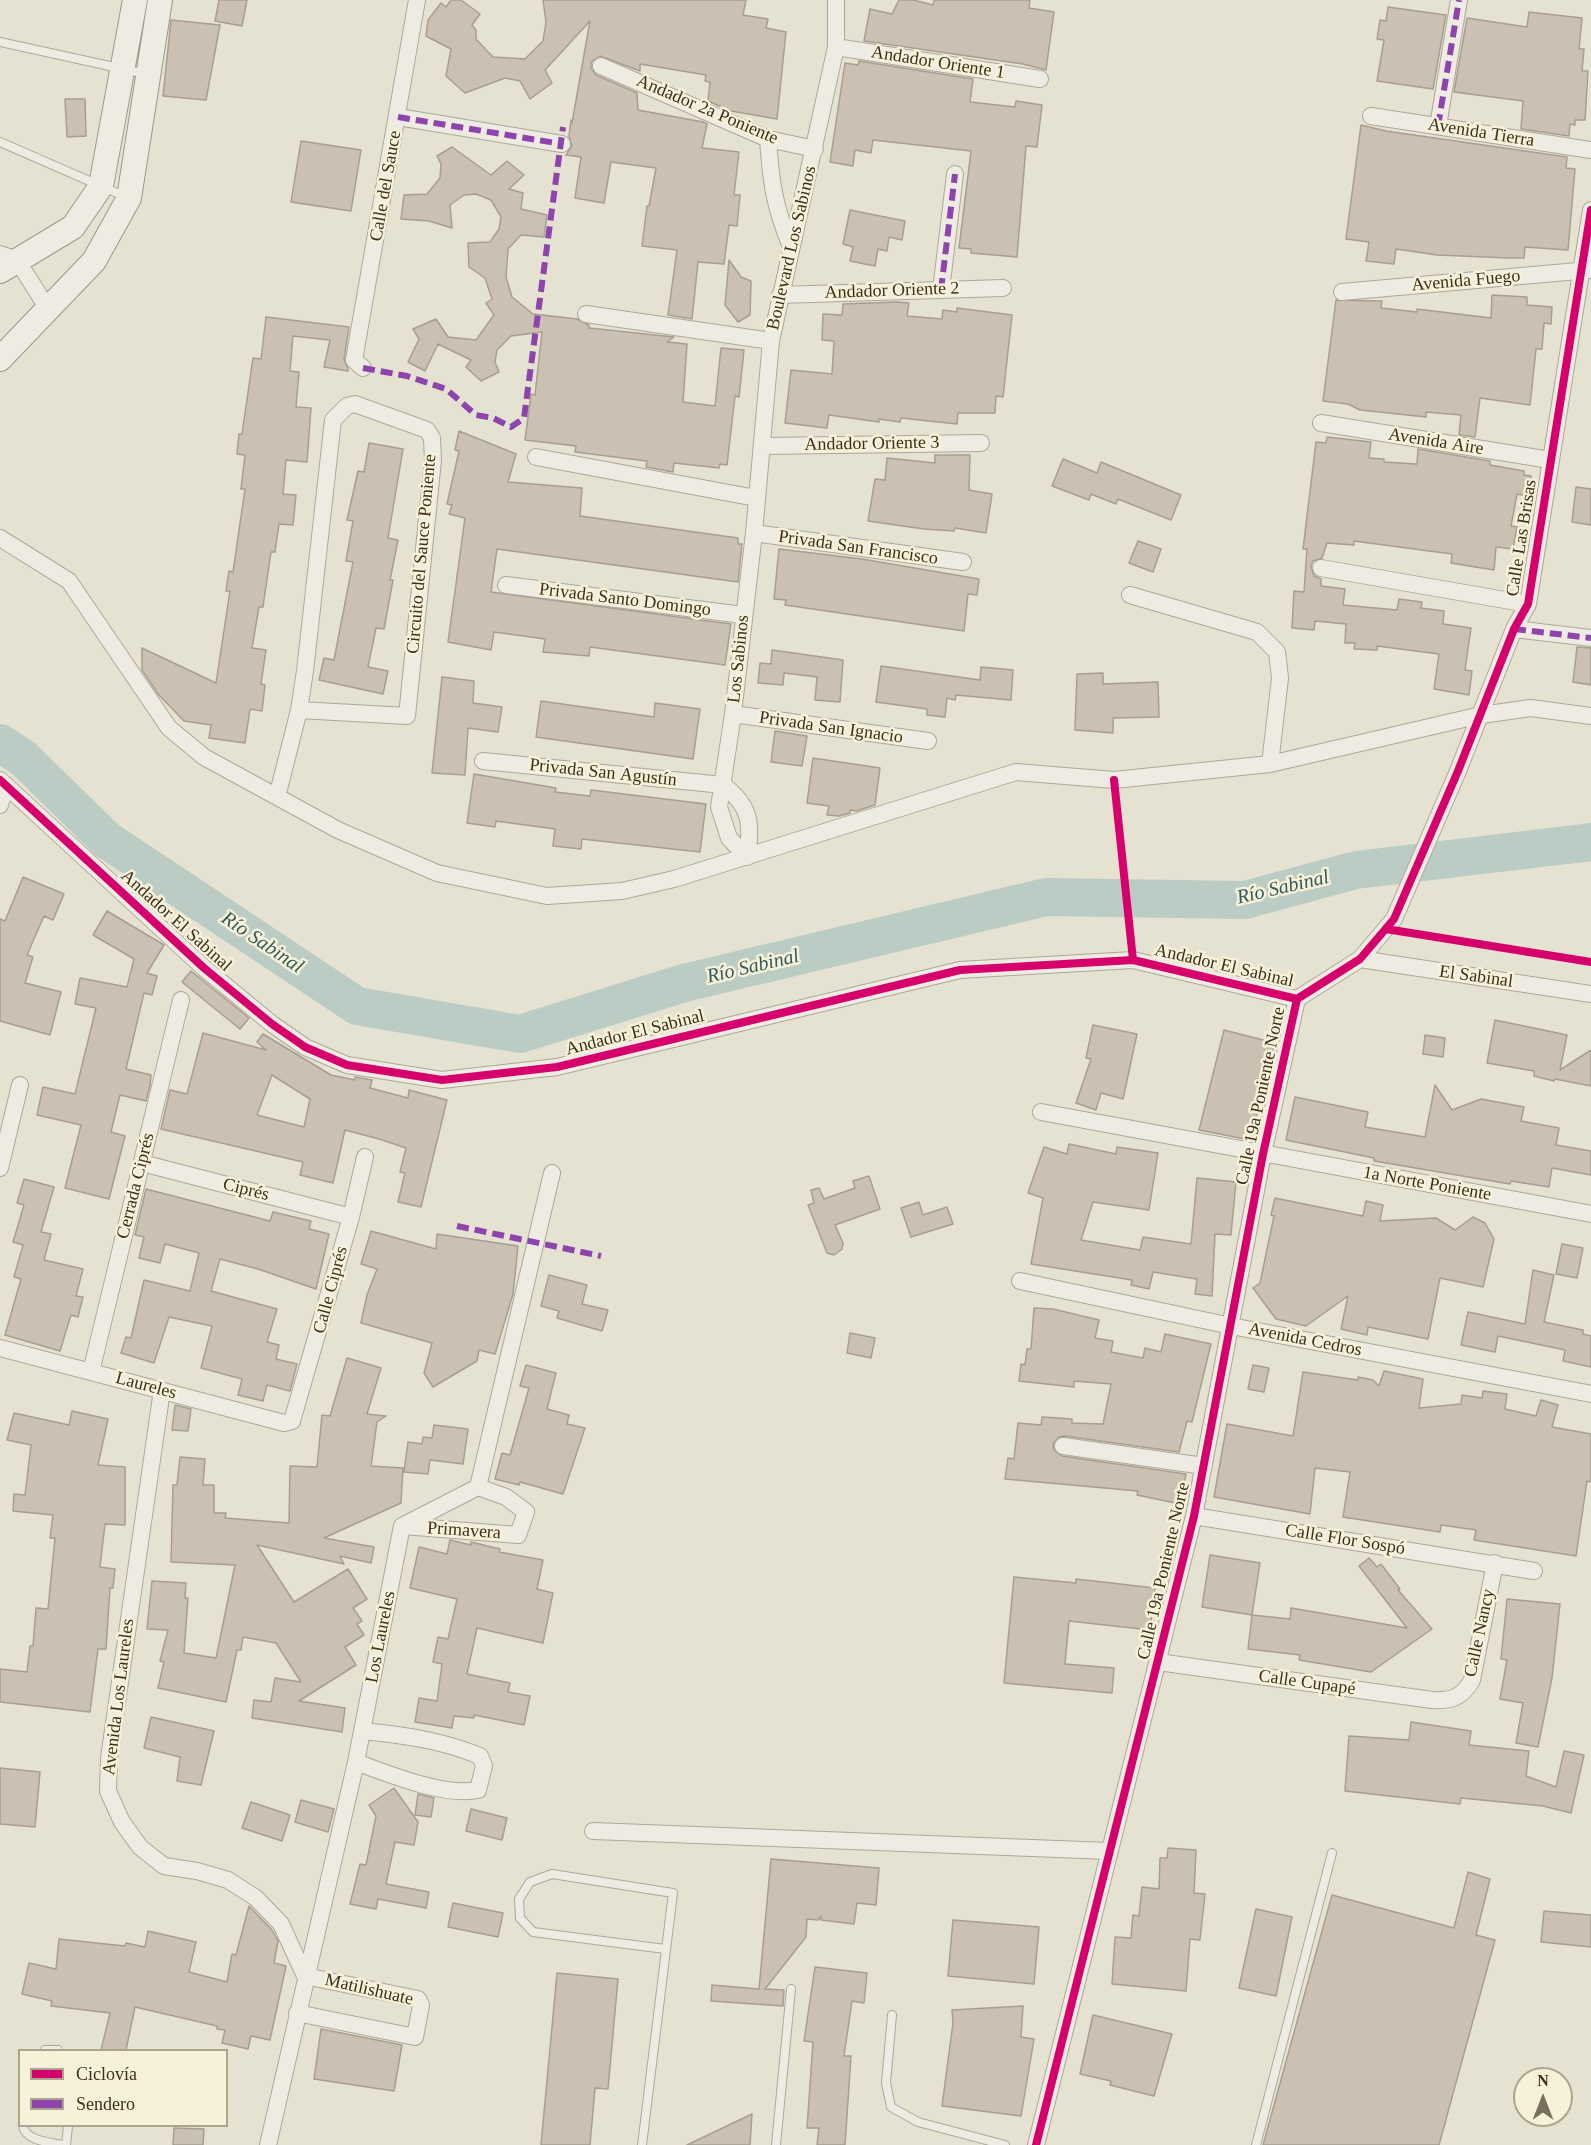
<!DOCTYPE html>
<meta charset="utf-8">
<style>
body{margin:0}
#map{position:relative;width:1591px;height:2145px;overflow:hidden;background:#e6e2d1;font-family:Georgia,serif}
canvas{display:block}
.legend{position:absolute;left:18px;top:2049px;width:210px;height:78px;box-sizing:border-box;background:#f6f1d8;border:2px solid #aca48e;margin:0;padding:8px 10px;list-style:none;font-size:18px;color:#3c3120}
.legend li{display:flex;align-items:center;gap:12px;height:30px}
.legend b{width:30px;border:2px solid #aca48e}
.north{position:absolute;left:1513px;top:2067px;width:60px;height:60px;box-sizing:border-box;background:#f6f1d8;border:2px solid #aca48e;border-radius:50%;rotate:0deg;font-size:16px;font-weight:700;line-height:24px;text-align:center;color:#3c3120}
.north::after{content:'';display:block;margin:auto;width:21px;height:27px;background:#786f5e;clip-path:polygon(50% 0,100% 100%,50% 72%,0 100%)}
</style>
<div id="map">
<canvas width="1591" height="2145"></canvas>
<ul class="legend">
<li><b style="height:8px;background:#d6006c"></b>Ciclovía</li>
<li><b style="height:8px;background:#8e44ad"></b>Sendero</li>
</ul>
<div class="north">N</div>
</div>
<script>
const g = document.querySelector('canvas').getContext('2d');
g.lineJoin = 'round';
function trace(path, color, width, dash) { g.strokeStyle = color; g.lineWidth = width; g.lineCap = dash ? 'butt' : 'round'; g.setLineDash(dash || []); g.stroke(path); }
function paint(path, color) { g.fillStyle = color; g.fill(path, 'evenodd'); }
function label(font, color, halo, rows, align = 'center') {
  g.font = font + ' Georgia,serif'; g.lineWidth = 5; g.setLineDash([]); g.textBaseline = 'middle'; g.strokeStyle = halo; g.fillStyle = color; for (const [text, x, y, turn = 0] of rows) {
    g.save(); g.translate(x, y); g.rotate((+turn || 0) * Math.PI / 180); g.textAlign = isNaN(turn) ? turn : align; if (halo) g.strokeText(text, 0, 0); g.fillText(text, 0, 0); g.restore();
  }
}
const river = new Path2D(`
 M0 743 23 758 107 840 357 1006 520 1034 684 983 1046 897 1245 900 1356 870 1591 842`);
const building = new Path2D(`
 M219 0H247L242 26 215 21Z
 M451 0H461L480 14 472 25 476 30V39L493 57 525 59 543 41 546 22 543 0H746L743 15 768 19 766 28 786 32 777 119 731 111 708 101 710 82 705 81 706 75 640 64V71L600 56 591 62V68L596 75 637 93 638 110 703 122 707 124 702 148 739 152 734 195H740L737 226 729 225 724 264 698 262 692 319 668 315 677 250 642 246 647 206H649L656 168 611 162 604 203 575 198 581 157 566 155 572 146 569 136 571 120 572 123 590 21 545 70 552 83 530 99 520 81 505 78 465 93 446 76 451 49 426 36 428 20 441 3 446 7Z
 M899 0H913L933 5 934 0H1030L1029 8 1054 12 1046 70 1023 64 864 41 870 9 892 14Z
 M1388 7 1446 15 1433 89 1377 81 1384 40 1377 39 1380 20 1386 21Z
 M1529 12 1582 18 1579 49H1584L1582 71H1588L1585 120H1575V125L1570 124 1569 136 1521 129 1523 101 1454 92 1467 18 1527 27Z
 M171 20 220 25 206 100 163 96Z
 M859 61 973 79 970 102 1015 107 1016 101 1042 105 1037 147 1026 146 1017 257 971 253V249L959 248 971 151 873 140 871 153 855 150 853 166 830 162 845 63 858 65Z
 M65 99H85L86 136 67 137Z
 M1361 125 1386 131 1567 157 1566 168 1575 169 1568 250 1525 247 1524 258H1509L1437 255 1396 249 1394 264 1366 261 1369 242 1346 239Z
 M301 141 361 150 351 211 291 202Z
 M452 147 491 175 507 161 524 175 509 189 523 193 521 209 547 215 544 237 521 235 508 249 506 277 512 297 533 314 577 319 589 325V328L674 337 667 342 687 344 683 402 715 406 721 348 744 350 739 397 735 396 727 465 720 464 719 468 674 463 673 472 646 467 647 461 575 452 576 446 525 440 531 394 535 395 542 332 511 336 497 350 495 362 499 372 481 381 466 367 471 360 438 344 425 371 408 362 419 339 413 329 436 319 448 337 476 340 494 315 486 303 492 299 485 278 469 267 468 243 490 242 499 229 501 217 491 200 476 194 464 195 450 205 452 228 429 221 401 219 404 195 427 194 440 178 441 164 437 156Z
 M850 210 905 221 902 240 889 237 887 251 878 249 875 266 850 261 853 247 843 244Z
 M729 260 741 277 751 281 750 315 738 322 725 305Z
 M1492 295 1527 297V305L1552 307 1551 324 1544 323 1542 349H1536L1530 405 1480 398 1475 437 1459 435 1461 415 1426 412V417L1360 410 1348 404 1323 401 1336 300 1382 301 1381 308 1417 312V309L1491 318Z
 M896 302 909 303 907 316 942 319 943 310 957 312V308L1012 315 1003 397 996 396 995 413H958L957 424 901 418 900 422 879 419V422L829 415 827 428 785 423 791 370 832 374 834 341 822 340 823 314 842 315 843 304Z
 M266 317 349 327 344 359 348 369V371L324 367 330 340 293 336 290 371 299 372 296 407 311 408 307 462 286 460 283 494 296 495 293 525 279 524 275 552H271L263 607H259L252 648 266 650 261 684 265 685 262 711 250 709 245 743 209 738 211 725 184 721 158 694 142 670V648L216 683 230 591H226L229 571 233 572 245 489H241L245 455 237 454 239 434H242L253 358 261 359Z
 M459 431 516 454 508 482 582 488 580 516 738 538V544H742L738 582 497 549 491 592 731 624 725 665 590 647 589 656 543 652 545 639 494 632 491 650 448 642 465 518 449 514 452 505 447 504 459 451 455 450Z
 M1327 437 1371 442 1369 458 1384 459V462L1417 464 1418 449 1490 461V465L1524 471V475L1531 476 1527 496 1517 494 1511 526 1517 527 1513 549 1496 547 1494 570 1451 563 1452 554 1354 541V545L1327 543 1322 558 1313 561 1311 566 1314 576 1321 579V586L1345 589 1343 605 1397 610 1399 599 1422 602 1421 608 1444 611 1443 624 1471 628 1465 670 1472 671 1469 695 1434 689 1439 654 1377 646V650L1354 649 1355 643H1345L1346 624 1315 621 1314 630 1292 628 1294 591 1304 592 1307 549H1303L1316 442 1326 443Z
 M369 443 403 449 388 538 398 540 390 580H393L384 629 376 628 368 667 388 671 383 694 319 680 324 658 334 660 353 562 346 561 353 521 347 520 358 471 364 472Z
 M935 455H970L969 490 992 494 986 533 955 528 954 531 924 529 868 521 875 479 885 480 887 458 935 463Z
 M1063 459 1097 473 1101 462 1181 495 1171 520 1118 499 1116 504 1091 494 1089 500 1052 486Z
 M1576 487 1591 489V525L1572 522Z
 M1138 541 1161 549 1153 572 1129 563Z
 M779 549 862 559 979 579 977 595 968 594 964 631 785 605 786 600 774 599Z
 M1577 647 1591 648V685L1573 682Z
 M772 650 843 660 840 702 815 700 817 677 784 673 783 685 758 683 760 663 771 664Z
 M881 666 980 680 981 667 1013 670 1011 700 956 695 955 700 947 698 945 717 927 715V709L876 702Z
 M1103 673V684L1158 682 1159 717 1113 718V733L1075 730 1077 674Z
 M442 677 474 681 473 703 502 707 498 732 468 728 465 775 432 773Z
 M541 701 654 717 655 703 700 709 693 759 536 737Z
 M775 731 807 736 802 766 771 762Z
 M813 758 880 768 875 805 857 811 850 810V813L839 816 827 815 829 806 807 803Z
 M474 774 556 788 555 792 590 796 591 790 706 804 700 852 582 839 581 849 553 846 555 829 496 821 495 827 467 823Z
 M23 877 64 894 53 920 44 916 27 955 33 957 25 983 61 992 50 1035 0 1021V919L5 921Z
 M107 911 164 945 147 973 157 976 152 995 144 993 126 1069 151 1075 150 1085 146 1101 120 1095 111 1132 125 1136 109 1199 65 1188 81 1125 37 1115 43 1087 75 1094 96 1008 75 1004 80 978 127 987 134 959 93 935Z
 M191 971 249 1018 240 1029 182 982Z
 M1495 1020 1567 1035 1560 1070 1591 1050V1086L1555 1079 1554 1081 1534 1076V1071L1487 1063Z
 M1093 1025 1137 1034 1123 1099 1101 1093 1096 1110 1076 1103 1091 1059 1086 1058Z
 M1224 1030 1275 1043 1250 1140 1199 1130Z
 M203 1033 266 1050 257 1042 263 1034 331 1075 355 1080V1077L372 1080 370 1088 408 1098 409 1090 447 1100 421 1207 398 1202 405 1173 400 1172 406 1148 379 1139 345 1130 333 1183 300 1175 303 1162 161 1129 170 1090 187 1094ZM272 1075 310 1099 304 1127 257 1115Z
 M1425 1035 1445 1038 1443 1057 1423 1054Z
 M1435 1085 1452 1110 1481 1099 1524 1107 1521 1121 1559 1128 1556 1145 1591 1151V1175L1552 1168 1549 1187 1511 1181 1510 1184 1374 1161V1158L1286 1140 1295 1097 1368 1112 1365 1127 1425 1137Z
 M1069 1144 1116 1154 1117 1147 1158 1153 1149 1210 1093 1202 1081 1240 1140 1250 1143 1237 1191 1244 1197 1178 1236 1182 1231 1235 1215 1234 1212 1296 1195 1294 1197 1279 1153 1272 1149 1289 1131 1285 1132 1280 1031 1264 1043 1198 1028 1193 1044 1147 1067 1154Z
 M869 1176 880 1209 835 1225 843 1243 842 1249 834 1255 827 1253 808 1205 814 1203 811 1190 819 1188 824 1199 855 1188 853 1181Z
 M24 1179 54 1187 41 1232 51 1234 44 1260 83 1269 76 1296 83 1297 78 1317 71 1315 60 1351 5 1335 21 1279 14 1277 23 1245 13 1242 24 1205 17 1203Z
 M146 1189 270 1221 273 1212 311 1221 309 1229 329 1234 316 1289 258 1269 220 1259 211 1291 277 1309 267 1342 279 1345 276 1359 297 1364 290 1391 267 1385 263 1401 238 1395 242 1379 201 1368 212 1326 169 1317 154 1363 121 1353 126 1337 131 1338 144 1280 190 1291 199 1253 165 1244 160 1263 139 1258 144 1237 135 1235Z
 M1275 1198 1363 1216 1366 1201 1383 1205 1380 1221 1436 1218 1455 1230 1473 1217 1485 1223 1494 1239 1483 1287 1440 1278 1428 1339 1368 1327 1367 1335 1341 1329 1348 1296 1306 1326 1276 1319 1253 1288 1260 1283 1274 1216 1271 1215Z
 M919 1202 923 1215 947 1207 953 1224 911 1237 901 1208Z
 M371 1231 436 1249 437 1234 518 1246 513 1294 495 1354 479 1350 477 1361 433 1387 424 1373 432 1343 361 1323 367 1295 377 1269 361 1264Z
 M1562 1244 1583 1248 1577 1278 1556 1274Z
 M1533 1270 1554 1275 1544 1322 1583 1330V1334L1591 1336V1367L1563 1361 1565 1350 1498 1336 1495 1352 1461 1345 1468 1312 1525 1324Z
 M549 1275 587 1285 582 1304 608 1310 602 1331 557 1318 559 1311 541 1306Z
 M1034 1308 1053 1309 1099 1320 1095 1338 1113 1341 1111 1352 1143 1358 1145 1348 1161 1352 1165 1334 1211 1344 1192 1422 1187 1421 1179 1452 1064 1436 1059 1437 1053 1444 1054 1450 1062 1456 1186 1474 1180 1504 1137 1495 1138 1491 1005 1479 1008 1458 1014 1459 1018 1423 1041 1425 1042 1417 1072 1419V1423L1103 1424 1111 1384 1074 1381V1387L1019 1381 1021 1364 1025 1365 1027 1349H1031Z
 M850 1333 875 1338 871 1358 847 1353Z
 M347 1358 381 1368 367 1414 386 1416 377 1422 371 1466 403 1468 401 1503 324 1538 374 1547 371 1563 340 1556 344 1564 257 1545 294 1602 348 1569 367 1599 353 1608 362 1621 357 1624 364 1635 345 1647 356 1665 299 1701 345 1708 342 1732 252 1718 254 1700 271 1702 275 1678 301 1682 276 1643 243 1637 241 1650H237L226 1702 158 1688 164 1662 160 1661 168 1630 147 1629 152 1581 186 1583 185 1598H188L184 1653 216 1658 235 1565 171 1562 173 1485H177L180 1457 205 1459 203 1485H214V1513H226L225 1518 289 1523 290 1466 317 1467 322 1415 330 1416Z
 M526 1365 556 1373 547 1409 569 1415 567 1424 585 1428 563 1494 520 1482 519 1485 495 1479 502 1453 510 1455 529 1388 520 1386Z
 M1253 1365 1269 1368 1264 1392 1248 1389Z
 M1384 1371 1423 1379 1419 1408 1461 1404 1462 1395 1482 1398 1483 1391 1507 1394 1505 1409 1536 1416 1541 1400 1558 1405 1552 1427 1591 1434V1482L1587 1481 1576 1556 1474 1540 1476 1530 1441 1525 1440 1532 1343 1517 1350 1472 1315 1468 1310 1514 1214 1497 1227 1424 1293 1436 1303 1372 1358 1380V1377L1373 1380 1379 1386Z
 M175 1405 191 1409 188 1431 172 1430Z
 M72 1411 108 1419 98 1465 125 1467V1525L105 1524 100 1567 115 1569 113 1588H110L106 1649H98L90 1712 0 1702V1669L27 1672 30 1646H33L36 1608 48 1609 55 1538H50L53 1515 13 1511 14 1494 25 1495 31 1445 7 1440 14 1413 69 1425Z
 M434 1425 468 1429 463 1464 430 1460 428 1474 404 1472 408 1442 422 1444 423 1437 432 1438Z
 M450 1540 471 1545V1542L500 1549 499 1552 543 1560 537 1589 553 1593 543 1643 477 1628 467 1674 510 1683 508 1692 530 1696 524 1725 474 1715V1718L454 1716 452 1728 415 1722 419 1698 437 1701 442 1664 433 1662 438 1637 448 1639 457 1599 410 1588 419 1547 447 1554Z
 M1210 1555 1260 1563 1252 1615 1202 1607Z
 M1369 1558 1377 1567 1381 1564 1400 1589 1398 1590 1432 1629 1371 1672 1299 1660 1300 1655 1248 1649 1252 1615 1290 1619 1291 1608 1407 1628 1359 1566Z
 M1014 1577 1076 1583V1579L1155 1588 1150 1630 1069 1621 1065 1664 1114 1668 1112 1693 1004 1683Z
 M1507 1599 1560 1604 1552 1678 1538 1747 1516 1743 1523 1703 1500 1699 1507 1660 1501 1659Z
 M151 1717 214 1731 201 1785 177 1781 180 1757 144 1748Z
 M1411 1722 1471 1731 1469 1745 1529 1751 1526 1776 1556 1787 1564 1751 1584 1755 1571 1813 1543 1806 1461 1798 1460 1804 1345 1791 1349 1736 1409 1740Z
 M0 1768 40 1772 35 1827 0 1824Z
 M394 1788 418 1822 414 1845 395 1842 386 1884 429 1892 426 1908 378 1899 376 1909 350 1904 360 1864 366 1865 376 1816 369 1805Z
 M418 1794 434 1798 431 1817 415 1815Z
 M301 1800 334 1809 328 1832 295 1822Z
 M251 1802 290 1815 282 1841 242 1828Z
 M471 1809 507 1818 502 1840 466 1831Z
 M1168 1848 1196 1850 1194 1893 1205 1894 1200 1940 1190 1939 1186 1991 1112 1984 1115 1937 1131 1938 1133 1915 1139 1916 1142 1887 1159 1889 1160 1858H1167Z
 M771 1859 879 1868 876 1905 857 1903 854 1924 821 1920V1916L818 1920 807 1919 806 1937 765 1989 784 1990 783 2006 711 2001 712 1985 759 1989Z
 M1468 1872 1490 1879 1476 1935 1495 1940 1439 2145H1263L1332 1895 1454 1928Z
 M453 1903 503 1913 498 1937 448 1927Z
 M249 1906 272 1930 278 1941 274 1963 286 1966 270 2040 251 2036 248 2049 222 2043 225 2030 217 2029V2026L135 2007 126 2050H101L110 2013 51 2006 52 2001 22 1994 29 1963 56 1969 59 1939 125 1946 126 1943 145 1947 148 1931 196 1942 189 1972 227 1982 232 1954 236 1955Z
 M1256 1909 1292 1917 1276 1996 1239 1988Z
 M1544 1911 1591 1915V1947L1541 1942Z
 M953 1920 1039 1927 1034 1984 948 1976Z
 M815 1967 867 1973 864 2003 852 2001 844 2056H851L845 2145H817L819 2128H807L813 2042 804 2041Z
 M557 1973 618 1979 608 2089 595 2088 590 2145H541Z
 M1023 2006 1021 2037 1034 2039 1021 2116 942 2106 953 2023 952 2010Z
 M1093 2015 1172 2034 1154 2096 1110 2085 1111 2081 1080 2074Z
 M321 2029 402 2045 394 2091 314 2079Z
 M752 2114 750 2145H687Z
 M174 2128 204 2129 203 2145H173Z`);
const lane = new Path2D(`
 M0 42 146 74
 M0 142 126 197
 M892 2015 886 2083 891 2107 918 2122 1005 2145
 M45 2050H58
 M23 2126C26 2141 49 2142 62 2145
 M66 2145 68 2126
 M642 2145 673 1893 552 1874 530 1882 519 1899 520 1918 533 1932 665 1949
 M776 2145 791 1989
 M1256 2145 1332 1853`);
const street = new Path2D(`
 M836 47 1040 79
 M601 66 768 139 815 149
 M1371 116 1591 150
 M398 117 562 144
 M1438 126 1459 0
 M768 139C771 183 774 205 791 247
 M0 254 17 260 48 309
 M941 290 955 174
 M1342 292 1589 270
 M780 295 1003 288
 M586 314 771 341
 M363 368 354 360 417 0
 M1321 423 1550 460
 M763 446 981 443
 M536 457 756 498
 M754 533 963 562
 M0 538 69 581 169 728 204 757 338 830 437 873 547 896 622 891 674 879 1016 772 1114 780 1270 764 1481 715 1531 708 1591 716
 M1321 568 1528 604
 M506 585 743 615
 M1130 595 1257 632 1277 652 1280 678 1270 764
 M1514 629 1591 638
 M733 714 928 741
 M483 761 723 785
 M0 780 204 968 272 1024 305 1047 347 1065 442 1080 557 1067 960 970 1133 960 1297 999 1360 959 1394 919 1458 771 1514 629 1528 604 1591 210
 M723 785C751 806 752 824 747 857
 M277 797 299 710 305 671 333 420 347 406 355 404 427 430 432 438 433 460 407 716 299 710
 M0 805 6 785
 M747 857 729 838 719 807 733 714 754 533 771 341 836 47V0
 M1360 959 1591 994
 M1041 1112 1591 1214
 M142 1163 351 1217
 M0 1168 20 1085
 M1020 1281 1231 1326 1591 1394
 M0 1348 284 1423 292 1421 351 1217 365 1157
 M91 1372 181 1000
 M162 1390 109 1758 108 1791 122 1822 140 1847 164 1866 197 1871 228 1880 256 1898 281 1924 305 1976 418 1999 421 2005 415 2037 297 2013
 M1063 1446 1204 1466
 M1194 1516 1534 1571
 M402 1526 478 1487 552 1173
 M403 1526 518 1535 526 1512 506 1497 478 1487
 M1158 1662 1432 1700C1451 1701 1462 1698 1472 1680L1495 1563
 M356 1762C388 1774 445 1797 478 1790L484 1766 480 1756C441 1740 403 1735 362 1731
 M593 1831 1109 1851
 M268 2145 356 1762 402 1526
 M1036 2145 1194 1516 1263 1154 1297 999`);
const secondary = new Path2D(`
 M0 271 73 227 101 186 135 0
 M0 359 94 261 129 198 160 0`);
const quiet = new Path2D(`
 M398 117 562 144
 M1438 126 1459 0
 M941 290 955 174
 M363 368 407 376 446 389 476 415 493 418 511 427 524 418 563 127
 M1514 629 1591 638
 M457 1226 601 1256`);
const cycleway = new Path2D(`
 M0 780 204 968 272 1024 305 1047 347 1065 442 1080 557 1067 960 970 1133 960 1297 999 1360 959 1394 919 1458 771 1514 629 1528 604 1591 210
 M1114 780 1133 960
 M1386 929 1591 962
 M1036 2145 1194 1516 1263 1154 1297 999`);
const streetNames = [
 ["Andador Oriente 1",938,63,9],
 ["Andador 2a Poniente",707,110,23],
 ["Avenida Tierra",1481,133,9],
 ["Calle del Sauce",386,186,-80],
 ["Boulevard Los Sabinos",792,248,-77],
 ["Avenida Fuego",1466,281,-5],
 ["Andador Oriente 2",892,291,-2],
 ["Avenida Aire",1436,442,9],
 ["Andador Oriente 3",872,444,-1],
 ["Calle Las Brisas",1522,538,-81],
 ["Privada San Francisco",858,548,8],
 ["Circuito del Sauce Poniente",422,554,-85],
 ["Privada Santo Domingo",625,600,7],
 ["Los Sabinos",739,659,-84],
 ["Privada San Ignacio",831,728,8],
 ["Privada San Agustín",603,773,6],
 ["Andador El Sabinal",176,921,42],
 ["Andador El Sabinal",1224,966,13],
 ["El Sabinal",1476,977,8],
 ["Andador El Sabinal",635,1033,-14],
 ["Calle 19a Poniente Norte",1261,1096,-78],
 ["1a Norte Poniente",1427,1184,10],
 ["Cerrada Ciprés",136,1186,-76],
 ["Ciprés",246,1190,14],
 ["Calle Ciprés",331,1290,-75],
 ["Avenida Cedros",1305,1340,11],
 ["Laureles",146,1386,15],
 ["Primavera",464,1531,4],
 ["Calle Flor Sospó",1345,1540,9],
 ["Calle 19a Poniente Norte",1164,1571,-77],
 ["Calle Nancy",1480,1633,-78],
 ["Los Laureles",381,1637,-79],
 ["Calle Cupapé",1307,1683,8],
 ["Avenida Los Laureles",119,1697,-83],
 ["Matilishuate",369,1990,13]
];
const waterNames = [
 ["Río Sabinal",1283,888,-13],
 ["Río Sabinal",262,943,34],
 ["Río Sabinal",753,967,-13]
];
trace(river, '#bbccc4', 38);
paint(building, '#cac1b2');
trace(building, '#a79e90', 1.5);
trace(lane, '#aca799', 10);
trace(street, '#aca799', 18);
trace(secondary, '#9c968a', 26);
trace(lane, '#eeece2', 8);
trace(street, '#eeece2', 16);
trace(secondary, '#eeece2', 24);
trace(quiet, '#8e44ad', 6, [12, 6]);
trace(cycleway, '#d6006c', 8);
label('18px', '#3c3120', '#f6f1d8', streetNames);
label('italic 20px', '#305a5c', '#f6f1d8', waterNames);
</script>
